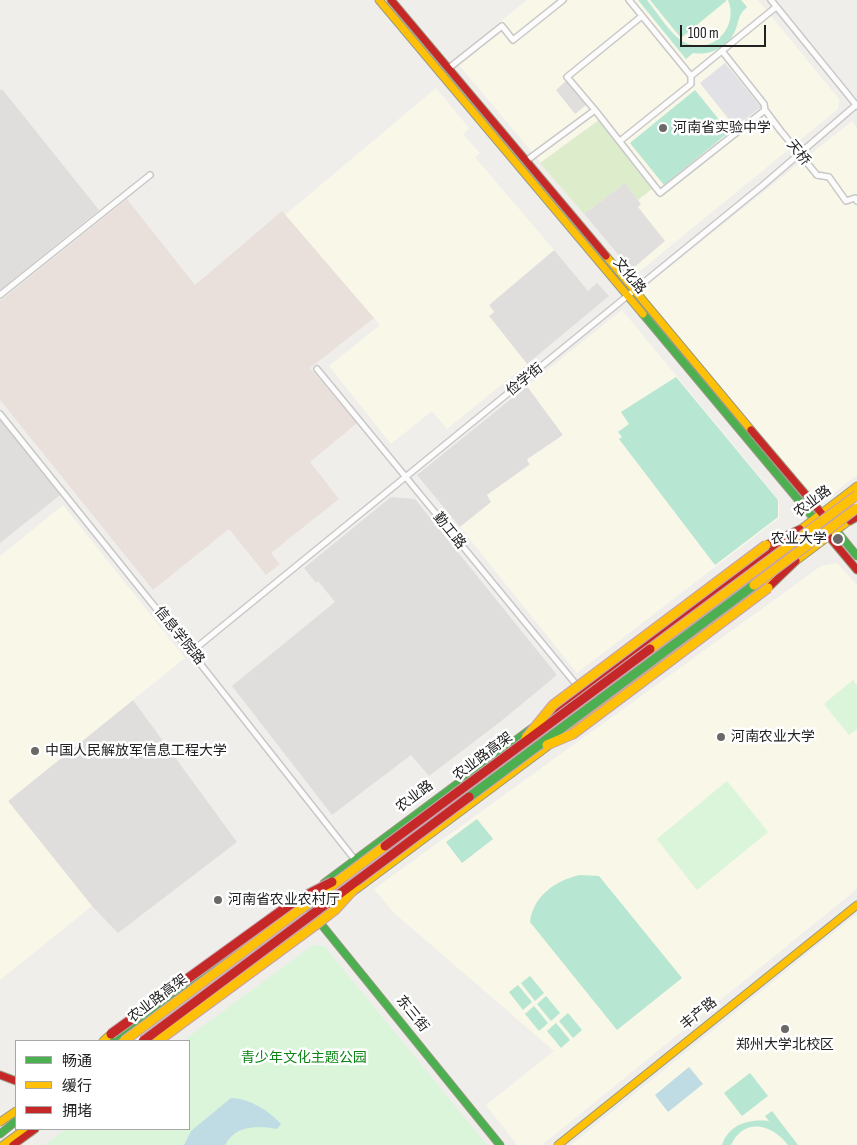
<!DOCTYPE html>
<meta charset="utf-8">
<style>
body{margin:0}
#map{position:relative;width:857px;height:1145px;overflow:hidden;background:#f0eeeb;font-family:"Sofia Sans Condensed","Noto Sans SC",sans-serif}
canvas{display:block}
.legend{position:absolute;left:15px;top:1040px;width:175px;height:90px;box-sizing:border-box;background:#fff;border:1px solid #a7a7a7;margin:0;padding:6px 9px;list-style:none;font-size:15px;color:#222}
.legend li{display:flex;align-items:center;gap:10px;height:25px}
.legend b{width:25px;border:1px solid #a7a7a7}
.scale{position:absolute;left:680px;top:25px;width:86px;height:22px;box-sizing:border-box;border:2px solid #222;border-top:0;padding-left:6px;font-size:15px;line-height:18px;white-space:nowrap;color:#222;-webkit-text-stroke:4px #fff;paint-order:stroke}
</style>
<div id="map">
<canvas width="857" height="1145"></canvas>
<ul class="legend">
<li><b style="height:6px;background:#4caf50"></b>畅通</li>
<li><b style="height:6px;background:#ffc107"></b>缓行</li>
<li><b style="height:6px;background:#c62828"></b>拥堵</li>
</ul>
<div class="scale">100 m</div>
</div>
<script>
const g = document.querySelector('canvas').getContext('2d');
g.lineJoin = 'round';
function paint(path, color) { g.fillStyle = color; g.fill(path, 'evenodd'); }
function trace(path, color, width, dash) { g.strokeStyle = color; g.lineWidth = width; g.lineCap = dash ? 'butt' : 'round'; g.setLineDash(dash || []); g.stroke(path); }
function label(font, color, halo, rows, align = 'center') {
  g.font = font + ' "Sofia Sans Condensed","Noto Sans SC",sans-serif'; g.lineWidth = 5; g.setLineDash([]); g.textBaseline = 'middle'; g.strokeStyle = halo; g.fillStyle = color; for (const [text, x, y, turn = 0] of rows) {
    g.save(); g.translate(x, y); g.rotate((+turn || 0) * Math.PI / 180); g.textAlign = isNaN(turn) ? turn : align; if (halo) g.strokeText(text, 0, 0); g.fillText(text, 0, 0); g.restore();
  }
}
const residential = new Path2D(`
 M2 89 99 210 0 290V91Z
 M554 250 588 291 597 283 609 296 527 364 489 316 494 312 489 305Z
 M527 386 563 435 527 459 530 464 487 495 492 502 460 527 417 475Z
 M0 420 60 495 0 543Z
 M391 497 415 499 557 675 500 722 429 776 411 755 332 815 232 686 335 602 318 581 316 583 304 568Z
 M133 700 237 842 118 933 92 906 8 801Z`);
const education = new Path2D(`
 M527 0H758L839 99 838 109 635 275 454 59Z
 M436 88 469 128 463 134 480 153 475 157 554 250 489 305 494 312 489 316 527 364 447 429 432 411 391 444 329 366 380 325 285 215Z
 M852 121 857 128V475L826 499H815L640 291Z
 M622 310 779 500V518L577 673 460 527 491 502 487 495 530 465 527 460 563 435 527 386Z
 M63 505 185 658 8 801 92 906 0 980V556Z
 M837 563 857 585V889L542 1145H517L486 1105 554 1051 393 912 374 889 821 566Z
 M857 914V1145H571Z`);
const military = new Path2D(`
 M127 199 195 285 282 211 374 318 310 368 357 423 310 462 339 499 271 553 280 564 266 575 229 529 153 590 0 400V301Z`);
const grass = new Path2D(`
 M599 120 652 189 638 200 625 183 584 214 540 163Z`);
const park = new Path2D(`
 M853 680 857 686V729L849 735 824 704Z
 M727 781 768 832 697 890 657 839Z
 M313 945 324 946 487 1145H44L66 1129H189V1041H183Z`);
const pitch = new Path2D(`
 M638 0H647C657 12 672 37 686 43 714 55 739 26 728 0H741L747 7C737 16 740 20 735 31 728 47 710 56 693 53L686 59Z
 M650 0H726V1L681 38Z
 M695 90 729 132 664 185 630 143Z
 M676 377 778 500V517L715 565 619 439 622 437 618 432 629 424 621 412Z
 M477 819 493 839 462 863 446 842Z
 M580 875 599 876 682 978 617 1030 530 922C533 896 556 880 580 875Z
 M530 976 544 993 535 1001 521 983Z
 M518 985 532 1002 523 1010 509 992Z
 M546 996 560 1013 551 1021 537 1004Z
 M534 1006 548 1023 539 1031 525 1014Z
 M568 1013 582 1030 573 1038 559 1021Z
 M556 1023 570 1040 561 1048 547 1031Z
 M750 1073 768 1096 742 1116 724 1093Z
 M772 1111 798 1145H788C772 1124 744 1117 731 1145H722C729 1124 749 1119 769 1121L765 1116Z`);
const parking = new Path2D(`
 M566 81 586 105 575 114 556 90Z
 M625 183 641 204 638 207 665 241 631 270 584 214Z`);
const plaza = new Path2D(`
 M725 63 761 107 735 127 700 83Z`);
const water = new Path2D(`
 M689 1067 703 1084 668 1112 655 1095Z
 M231 1098C251 1099 268 1110 281 1124L277 1129C258 1125 235 1125 225 1145H184L191 1131Z`);
const street = new Path2D(`
 M629 0 691 76
 M771 0 857 106
 M642 16 567 77 595 110 660 193 765 110
 M722 51 764 104 765 110 780 130
 M449 68 502 26 513 40 563 0
 M620 141 691 84V76L776 7
 M526 161 595 110
 M817 175 829 177 846 201 855 198 857 201
 M0 295 150 175
 M317 369 579 688
 M0 414 191 652 355 860
 M191 652 762 186 856 105`);
const fast = new Path2D(`
 M643 314 816 521
 M835 529 857 556
 M324 883 532 728
 M304 903 500 1145
 M110 1041 243 944
 M0 1134 16 1121`);
const slow = new Path2D(`
 M379 0 643 314
 M606 256 751 430
 M789 538 857 486
 M792 564 853 518
 M561 736 775 577
 M353 892 551 744
 M103 1041 111 1034
 M0 1122 16 1111
 M3 1145 25 1129
 M558 1145 857 905`);
const jam = new Path2D(`
 M391 0 606 256
 M751 430 823 515
 M850 521 857 517
 M826 533 857 570
 M766 545 800 529
 M768 588 796 561
 M544 719 696 608 789 538
 M0 1075 16 1081
 M13 1145 35 1129`);
const streetBridge = new Path2D(`
 M780 130 817 175`);
const fastBridge = new Path2D(`
 M469 797 754 585`);
const slowBridge = new Path2D(`
 M754 585 857 508
 M650 649 857 495
 M526 738 553 705 766 545
 M547 745 573 734 768 588
 M124 1041 385 846
 M158 1041 317 924 335 910 355 888`);
const jamBridge = new Path2D(`
 M385 846 650 649
 M111 1034 295 901 332 882
 M143 1041 469 797`);
const markers = [
 [663,128,5,"#6a6968"],
 [838,539,6,"#6a6968"],
 [721,737,5,"#6a6968"],
 [35,751,5,"#6a6968"],
 [218,900,5,"#6a6968"],
 [785,1029,5,"#6a6968"]
];
const poiNames = [
 ["河南省实验中学",673,128],
 ["农业大学",827,539,"right"],
 ["河南农业大学",731,737],
 ["中国人民解放军信息工程大学",45,751],
 ["河南省农业农村厅",228,900],
 ["郑州大学北校区",785,1045,"center"]
];
const streetNames = [
 ["天桥",798,153,51],
 ["文化路",629,276,51],
 ["俭学街",525,380,-39],
 ["农业路",813,502,-37],
 ["勤工路",449,531,51],
 ["信息学院路",179,636,51],
 ["农业路高架",483,757,-37],
 ["农业路",415,797,-37],
 ["农业路高架",158,999,-37],
 ["东三街",412,1014,51],
 ["丰产路",699,1014,-39]
];
const parkNames = [
 ["青少年文化主题公园",304,1058]
];
paint(residential, '#dfdedc');
paint(education, '#f8f7e8');
paint(military, '#eae0db');
paint(grass, '#ddeccb');
paint(park, '#daf5da');
paint(pitch, '#b7e6d2');
paint(parking, '#e0dfde');
paint(plaza, '#e2e1e5');
paint(water, '#bfdbe3');
trace(street, '#c9c8c7', 8);
trace(fast, '#999a82', 9);
trace(slow, '#999a82', 9);
trace(jam, '#999a82', 9);
trace(street, '#fdfcfc', 5);
trace(fast, '#4caf50', 7);
trace(slow, '#ffc107', 7);
trace(jam, '#c62828', 7);
trace(streetBridge, '#c9c8c7', 8, []);
trace(fastBridge, '#c5a2ac', 11, []);
trace(slowBridge, '#c5a2ac', 11, []);
trace(jamBridge, '#c5a2ac', 11, []);
trace(streetBridge, '#fdfcfc', 5);
trace(fastBridge, '#4caf50', 9);
trace(slowBridge, '#ffc107', 9);
trace(jamBridge, '#c62828', 9);
for (const [x, y, r, color] of markers) { const dot = new Path2D(); dot.arc(x, y, r, 0, 2 * Math.PI); g.fillStyle = color; g.fill(dot); trace(dot, '#fff', 2); }
label('14px', '#222', '#fff', poiNames, 'left');
label('14px', '#222', '#fff', streetNames);
label('14px', '#0c8416', '#fff', parkNames);
</script>
